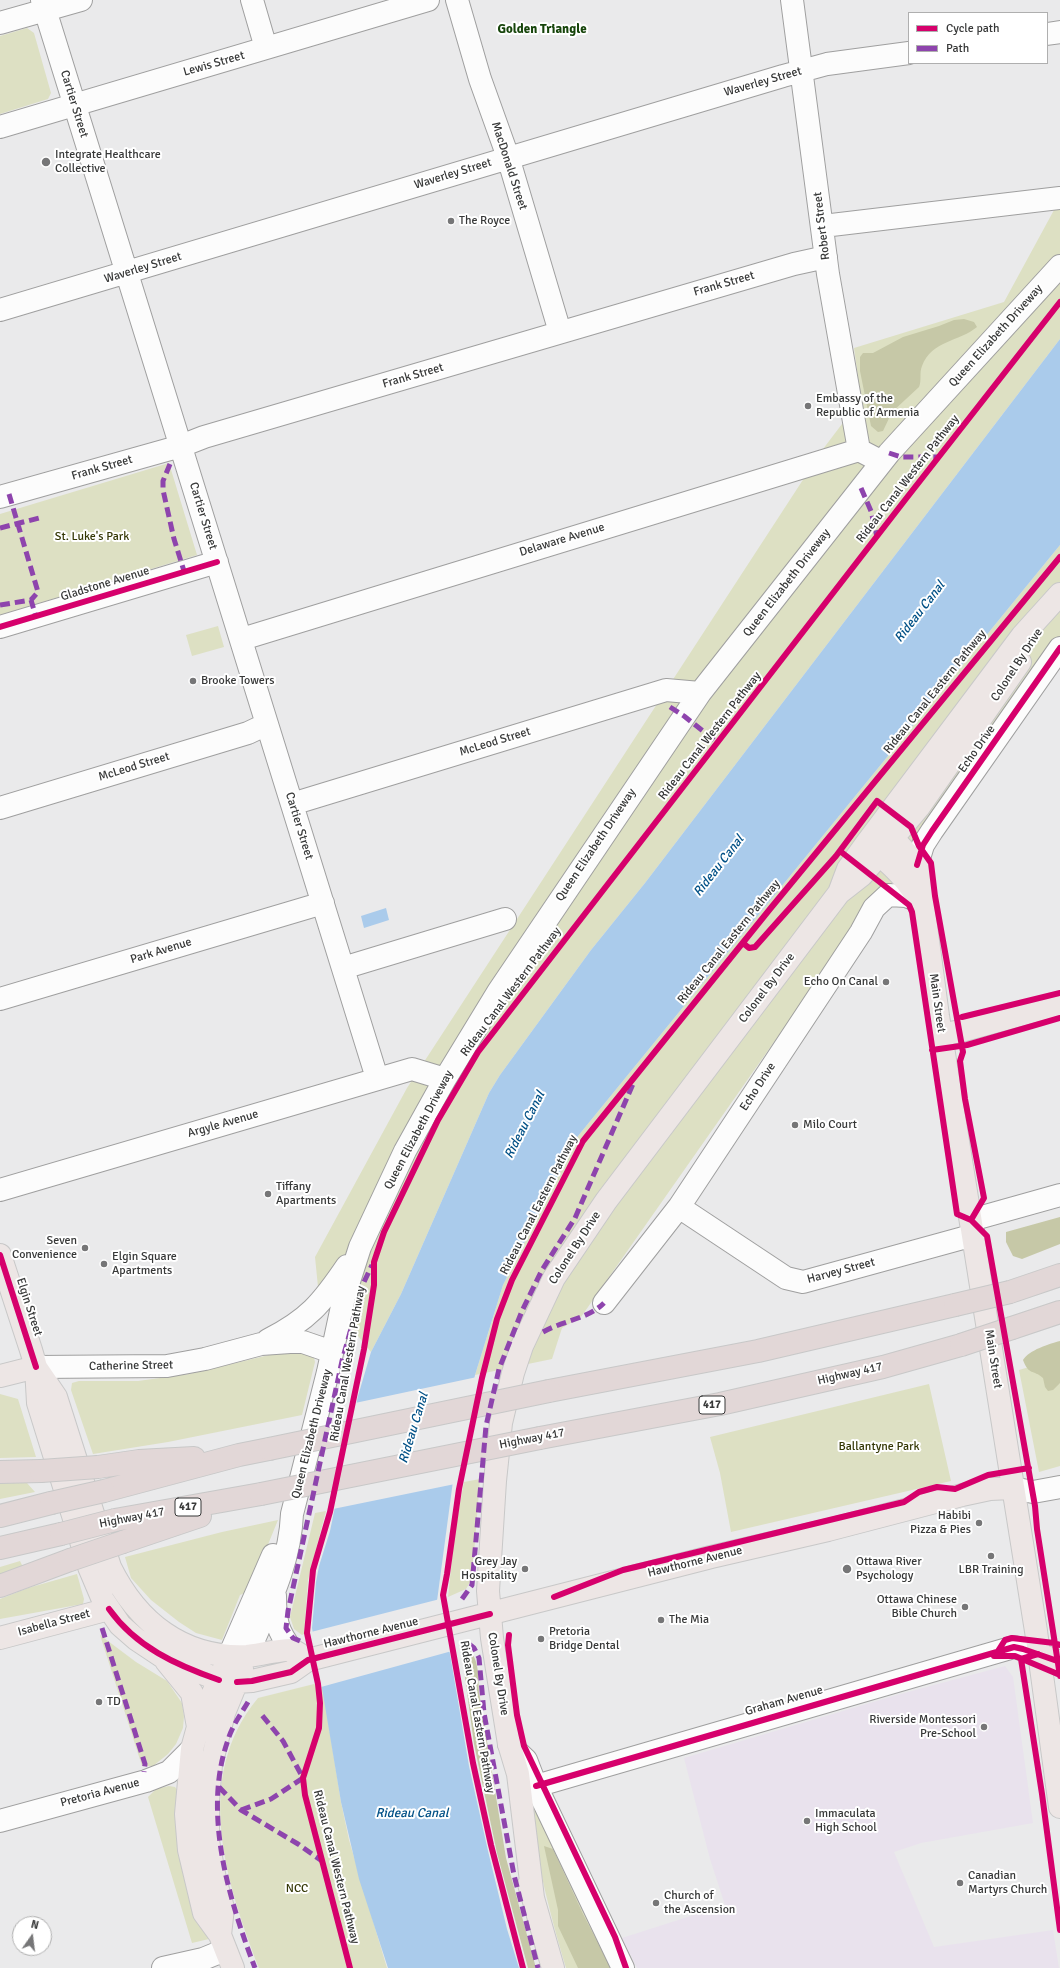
<!DOCTYPE html>
<style>
body{margin:0}
#map{position:relative;width:1060px;height:1968px;overflow:hidden;background:#eaeaeb;font-family:Signika,sans-serif}
canvas{display:block}
.legend{position:absolute;left:908px;top:12px;width:140px;height:52px;box-sizing:border-box;background:#fff;border:1px solid #afafaf;margin:0;padding:5px 7px;list-style:none;font-size:12px;color:#373838}
.legend li{display:flex;align-items:center;gap:8px;height:20px}
.legend b{width:20px;border:1px solid #afafaf}
.north{position:absolute;left:12px;top:1916px;width:40px;height:40px;box-sizing:border-box;background:#fff;border:1px solid #afafaf;border-radius:50%;rotate:14deg;font-size:11px;font-weight:700;line-height:16px;text-align:center;color:#373838}
.north::after{content:'';display:block;margin:auto;width:14px;height:18px;background:#767677;clip-path:polygon(50% 0,100% 100%,50% 72%,0 100%)}
</style>
<div id="map">
<canvas width="1060" height="1968"></canvas>
<ul class="legend">
<li><b style="height:5px;background:#d6006c"></b>Cycle path</li>
<li><b style="height:5px;background:#8e44ad"></b>Path</li>
</ul>
<div class="north">N</div>
</div>
<script>
const g = document.querySelector('canvas').getContext('2d');
g.lineJoin = 'round';
function paint(path, color) { g.fillStyle = color; g.fill(path, 'evenodd'); }
function trace(path, color, width, dash) { g.strokeStyle = color; g.lineWidth = width; g.lineCap = dash ? 'butt' : 'round'; g.setLineDash(dash || []); g.stroke(path); }
function label(font, color, halo, rows, align = 'center') {
  g.font = font + ' Signika,sans-serif'; g.lineWidth = 4; g.setLineDash([]); g.textBaseline = 'middle'; g.strokeStyle = halo; g.fillStyle = color; for (const [text, x, y, turn = 0] of rows) {
    g.save(); g.translate(x, y); g.rotate((+turn || 0) * Math.PI / 180); g.textAlign = isNaN(turn) ? turn : align; if (halo) g.strokeText(text, 0, 0); g.fillText(text, 0, 0); g.restore();
  }
}
const education = new Path2D(`
 M1005 1666 1013 1677 1033 1823 921 1843 894 1852 934 1947 1053 1930 1059 1968H637L622 1938 725 1905 710 1859 684 1758 897 1695Z`);
const green = new Path2D(`
 M27 28 34 33 51 93 48 99 0 114V36Z
 M1060 199V339L645 883 591 950 500 1075 489 1093 401 1294 371 1352 318 1287 315 1257 407 1088 823 449 861 399 854 348 1004 302Z
 M169 463 197 555 0 615V514Z
 M1060 545V636L890 885 854 928 581 1317 562 1328 552 1359 475 1375 503 1285 578 1136Z
 M218 626 224 647 192 656 186 635Z
 M286 1351 313 1354 315 1362 302 1415 168 1442 93 1454 71 1390 72 1383 79 1381H138L189 1374Z
 M1060 1358V1466L1039 1472 1019 1370Z
 M929 1384 951 1481 731 1532 720 1473 710 1437Z
 M0 1394 18 1399 36 1457 0 1458Z
 M480 1479 472 1579 466 1589 448 1597 455 1530 464 1482Z
 M0 1483H27L35 1492 0 1499Z
 M326 1511 308 1580 304 1634 302 1635 294 1629 290 1617 315 1513Z
 M278 1520 249 1591 240 1595 222 1640 196 1633 179 1622 151 1600 131 1578 125 1557 222 1532Z
 M20 1561 23 1567 0 1576V1567Z
 M77 1574 84 1599 83 1604 0 1619V1599L28 1588Z
 M100 1635 136 1662 167 1681 182 1703 184 1716 183 1728 176 1744 168 1754 153 1766H142Z
 M322 1682 341 1802 349 1840 387 1968H259C226 1883 192 1777 258 1698Z
 M169 1786 175 1787 178 1791 196 1899 209 1939 192 1943 148 1797 156 1789Z
 M530 1788 615 1968H566C550 1914 531 1844 530 1788Z`);
const forest = new Path2D(`
 M964 319 974 322 977 327C959 342 932 340 922 366 919 373 922 380 919 387L892 412 883 431 878 432 871 426 860 371V357L863 353H873L903 337 939 326 954 320Z
 M1060 1217V1244L1022 1259 1013 1256 1006 1242V1232Z
 M1060 1341V1383L1053 1390 1048 1391 1045 1387 1043 1378C1033 1369 1029 1376 1023 1360 1029 1350 1049 1344 1060 1341Z
 M465 1647C480 1656 478 1676 479 1692L506 1858 536 1968H528L497 1853 474 1744 461 1648Z
 M544 1846 553 1849 583 1914 611 1968H578L558 1926V1910Z`);
const water = new Path2D(`
 M1060 339V545L578 1136 503 1285 475 1375 453 1481 437 1601 450 1654 469 1766 488 1851 507 1929 519 1968H388L359 1879 341 1802 312 1628 316 1582 319 1566 330 1531 358 1396 371 1352 401 1294 489 1093 500 1075 591 950 645 883Z
 M386 908 389 920 364 928 361 916Z`);
const pier = new Path2D(`
 M477 1377 455 1484 333 1509 355 1403Z
 M440 1599 452 1651 321 1687 311 1632Z`);
const minor = new Path2D(`
 M42 0 377 1078
 M252 0 266 48
 M457 0 480 79 508 157 560 332
 M792 0 828 274 859 450
 M0 23 81 0
 M1047 34 1060 32
 M0 127 428 0
 M823 226 1060 198
 M0 310 783 76 827 64 909 53
 M0 497 181 446 204 437 794 264 826 257
 M0 627 217 562
 M242 639 859 450 882 462
 M292 804 666 690 700 693
 M0 808 248 733 267 724
 M917 865 923 845 932 831 1060 648
 M343 968 505 919
 M0 999 323 903
 M0 1190 412 1069 445 1079
 M679 1207 786 1278 803 1282 974 1235
 M971 1220 1060 1195
 M604 1303 679 1207 861 932 874 908 888 895 906 896 919 901
 M268 1340C308 1320 322 1303 347 1266
 M36 1367 167 1366 205 1359 261 1344 290 1342H303L332 1352
 M1012 1488 1033 1492 1060 1487
 M275 1596C275 1620 277 1631 292 1650
 M229 1656 273 1555
 M247 1656C266 1610 290 1565 292 1514L328 1372 344 1297 360 1247 405 1151 445 1079 498 992 700 693 889 453 1060 266
 M509 1744 526 1760 536 1786 623 1968
 M536 1786 1014 1647 1038 1654
 M0 1821 146 1781 169 1772 192 1749
 M163 1968 203 1959 225 1950`);
const major = new Path2D(`
 M893 838 917 865 923 882 924 911 938 1016 1036 1631 1060 1807
 M869 846C891 864 909 880 922 906
 M839 893 862 875 919 807 1020 662
 M941 1035 965 1030 1060 1004
 M0 1255 31 1350 36 1367 38 1403 89 1567 103 1600 120 1625 136 1639 163 1657 219 1680 237 1682 252 1681 291 1672 308 1660 711 1557 828 1530 962 1495 990 1489 1012 1488
 M37 1369 56 1397 110 1567C137 1622 183 1659 247 1656 257 1655 284 1649 292 1650 297 1652 303 1657 308 1660
 M0 1376 36 1367
 M0 1638 109 1609
 M1038 1654 1060 1662
 M166 1661 192 1693 198 1727
 M225 1666 198 1727 192 1749 186 1814 189 1850 204 1913 220 1935 233 1968
 M529 1884 553 1968
 M533 1898 518 1774 509 1744 492 1638 488 1591 495 1481 501 1423 513 1373 522 1346 554 1278 606 1201 839 893 848 869 866 844 1022 636 1060 594
 M220 1935 223 1908 215 1879 208 1841V1800L211 1765 224 1713 242 1669`);
const highway = new Path2D(`
 M1010 1292 1060 1275
 M1012 1328 1060 1312
 M549 1391 758 1351 955 1305
 M540 1438 720 1404 883 1367 961 1345
 M98 1467 139 1461 194 1458
 M0 1472 41 1471
 M104 1491 239 1455 269 1449
 M0 1516 51 1503
 M115 1520 261 1494
 M123 1542 200 1516
 M0 1548 61 1534
 M0 1586 70 1560`);
const highwayBridge = new Path2D(`
 M955 1305 1010 1292
 M961 1345 1012 1328
 M269 1449 549 1391
 M41 1471 98 1467
 M261 1494 540 1438
 M51 1503 104 1491
 M61 1534 115 1520
 M70 1560 123 1542`);
const quiet = new Path2D(`
 M889 453 901 457H938
 M170 464 163 481V490L174 539 184 571
 M861 488 871 511 877 537
 M9 494 38 592 31 600
 M0 528 39 518
 M0 605 31 600 36 617
 M670 707 684 716 718 743
 M543 1332C562 1321 588 1319 604 1303
 M462 1599 472 1585 486 1426 499 1369 522 1311 542 1270 575 1218 633 1084
 M102 1628 145 1764 144 1772
 M300 1641 293 1638 286 1628 288 1611 342 1361 364 1282 372 1265
 M469 1644 474 1648 479 1658 484 1713 514 1875 538 1968
 M248 1702C241 1714 232 1726 228 1740 202 1812 229 1900 255 1968
 M219 1787 241 1810 298 1844 322 1861
 M241 1810 271 1799 303 1778 283 1741 261 1714`);
const cycleway = new Path2D(`
 M0 627 217 562
 M840 851 909 905 912 912 957 1214 971 1220 987 1236 1035 1506 1037 1529 1060 1676
 M917 865 923 845 932 831 1060 648
 M743 943 749 948 755 947 836 856 877 801 911 827 919 846 931 863 935 896 963 1052 960 1061 965 1099 984 1198 971 1220
 M962 1017 1060 993
 M932 1050 967 1045 1060 1018
 M0 1255 36 1367
 M554 1597 623 1570 904 1502 919 1492 937 1487 955 1489 988 1475 1029 1468
 M109 1609C136 1647 176 1665 219 1680
 M509 1635 508 1645 517 1715 524 1746 615 1937 626 1968
 M998 1651 1005 1640 1012 1638 1054 1643 1060 1645
 M1038 1654 1021 1659 1042 1794 1060 1930
 M994 1656H1015L1060 1675
 M237 1682 252 1681 291 1672 308 1660 490 1614
 M536 1786 1014 1647 1023 1649 1060 1662
 M350 1968 305 1795 303 1778 319 1728 320 1703 318 1684 307 1633 313 1570 330 1512 364 1349 374 1285V1262L384 1232 438 1120 478 1052 905 500 1060 302
 M523 1968 491 1845 473 1763 443 1595 447 1574 459 1489 482 1378 497 1319 512 1280 583 1141 770 909 1060 557`);
const markers = [
 [46,162,5,"#767677"],
 [451,221,4,"#767677"],
 [808,406,4,"#767677"],
 [193,681,4,"#767677"],
 [886,982,4,"#767677"],
 [795,1125,4,"#767677"],
 [268,1194,4,"#767677"],
 [85,1248,4,"#767677"],
 [104,1264,4,"#767677"],
 [979,1523,4,"#767677"],
 [991,1556,4,"#767677"],
 [525,1569,4,"#767677"],
 [847,1569,5,"#767677"],
 [965,1607,4,"#767677"],
 [661,1620,4,"#767677"],
 [541,1639,4,"#767677"],
 [99,1702,4,"#767677"],
 [984,1727,4,"#767677"],
 [807,1821,4,"#767677"],
 [960,1883,4,"#767677"],
 [656,1903,4,"#767677"]
];
const shields = [
 [712,1405,26],
 [188,1507,26]
];
const shieldNames = [
 ["417",712,1405],
 ["417",188,1507]
];
const streetNames = [
 ["Lewis Street",214,64,-16],
 ["Waverley Street",763,82,-16],
 ["Cartier Street",74,104,73],
 ["MacDonald Street",509,166,72],
 ["Waverley Street",453,174,-17],
 ["Robert Street",822,226,-97],
 ["Waverley Street",143,268,-17],
 ["Frank Street",724,284,-16],
 ["Queen Elizabeth Driveway",996,336,-48],
 ["Frank Street",413,376,-16],
 ["Frank Street",102,468,-16],
 ["Rideau Canal Western Pathway",908,479,-52],
 ["Cartier Street",203,516,73],
 ["Delaware Avenue",562,540,-17],
 ["Queen Elizabeth Driveway",787,583,-52],
 ["Gladstone Avenue",105,584,-17],
 ["Colonel By Drive",1017,665,-57],
 ["Rideau Canal Eastern Pathway",935,692,-51],
 ["Rideau Canal Western Pathway",710,736,-52],
 ["McLeod Street",495,742,-17],
 ["Echo Drive",977,749,-55],
 ["McLeod Street",134,767,-17],
 ["Cartier Street",299,826,73],
 ["Queen Elizabeth Driveway",596,845,-56],
 ["Rideau Canal Eastern Pathway",729,942,-51],
 ["Park Avenue",161,951,-17],
 ["Colonel By Drive",767,988,-53],
 ["Rideau Canal Western Pathway",511,992,-53],
 ["Main Street",937,1003,82],
 ["Echo Drive",758,1087,-57],
 ["Argyle Avenue",223,1124,-16],
 ["Queen Elizabeth Driveway",419,1130,-62],
 ["Rideau Canal Eastern Pathway",539,1205,-63],
 ["Colonel By Drive",575,1248,-57],
 ["Harvey Street",841,1271,-15],
 ["Elgin Street",29,1307,72],
 ["Main Street",993,1359,81],
 ["Rideau Canal Western Pathway",348,1364,-80],
 ["Catherine Street",131,1366,-1],
 ["Highway 417",850,1374,-13],
 ["Queen Elizabeth Driveway",312,1434,-76],
 ["Highway 417",532,1439,-11],
 ["Highway 417",132,1518,-11],
 ["Hawthorne Avenue",695,1562,-14],
 ["Isabella Street",54,1623,-15],
 ["Hawthorne Avenue",371,1633,-14],
 ["Colonel By Drive",498,1674,81],
 ["Graham Avenue",784,1701,-16],
 ["Rideau Canal Eastern Pathway",477,1717,80],
 ["Pretoria Avenue",100,1793,-15],
 ["Rideau Canal Western Pathway",336,1867,76]
];
const poiNames = [
 ["Integrate Healthcare",55,155],
 ["Collective",55,169],
 ["The Royce",459,221],
 ["Embassy of the",816,399],
 ["Republic of Armenia",816,413],
 ["Brooke Towers",201,681],
 ["Echo On Canal",878,982,"right"],
 ["Milo Court",803,1125],
 ["Tiffany",276,1187],
 ["Apartments",276,1201],
 ["Seven",77,1241,"right"],
 ["Convenience",77,1255,"right"],
 ["Elgin Square",112,1257],
 ["Apartments",112,1271],
 ["Habibi",971,1516,"right"],
 ["Pizza & Pies",971,1530,"right"],
 ["Grey Jay",517,1562,"right"],
 ["Hospitality",517,1576,"right"],
 ["Ottawa River",856,1562],
 ["Psychology",856,1576],
 ["LBR Training",991,1570,"center"],
 ["Ottawa Chinese",957,1600,"right"],
 ["Bible Church",957,1614,"right"],
 ["The Mia",669,1620],
 ["Pretoria",549,1632],
 ["Bridge Dental",549,1646],
 ["TD",107,1702],
 ["Riverside Montessori",976,1720,"right"],
 ["Pre-School",976,1734,"right"],
 ["Immaculata",815,1814],
 ["High School",815,1828],
 ["Canadian",968,1876],
 ["Martyrs Church",968,1890],
 ["Church of",664,1896],
 ["the Ascension",664,1910]
];
const parkNames = [
 ["St. Luke's Park",92,537],
 ["Ballantyne Park",879,1447],
 ["NCC",297,1889]
];
const neighbourhoodNames = [
 ["Golden Triangle",542,30]
];
const waterNames = [
 ["Rideau Canal",920,612,-52],
 ["Rideau Canal",719,866,-52],
 ["Rideau Canal",525,1125,-63],
 ["Rideau Canal",414,1428,-73],
 ["Rideau Canal",412,1814]
];
paint(education, '#e9e2ed');
paint(green, '#dde0c3');
paint(forest, '#c6c8a7');
paint(water, '#aacbeb');
paint(pier, '#eaeaeb');
trace(minor, '#9f9f9f', 24);
trace(major, '#c8c8c8', 24);
trace(highway, '#c8c8c8', 24);
trace(minor, '#fcfcfc', 22);
trace(major, '#ede6e5', 22);
trace(highway, '#e2d7d7', 22);
trace(highwayBridge, '#c8c8c8', 24, []);
trace(highwayBridge, '#e2d7d7', 22);
trace(quiet, '#8e44ad', 5, [10, 5]);
trace(cycleway, '#d6006c', 6);
for (const [x, y, r, color] of markers) { const dot = new Path2D(); dot.arc(x, y, r, 0, 2 * Math.PI); g.fillStyle = color; g.fill(dot); trace(dot, '#fff', 1.5); }
for (const [x, y, w] of shields) { const box = new Path2D(); box.roundRect(x - w / 2, y - 9, w, 18, 3); g.fillStyle = '#fff'; g.fill(box); trace(box, '#373838', 1); }
label('bold 11px', '#373838', null, shieldNames);
label('12px', '#373838', '#fff', streetNames);
label('12px', '#373838', '#fff', poiNames, 'left');
label('12px', '#343705', '#fff', parkNames);
label('bold 13px', '#16440a', '#fff', neighbourhoodNames);
label('italic 13px', '#015086', '#fff', waterNames);
</script>
